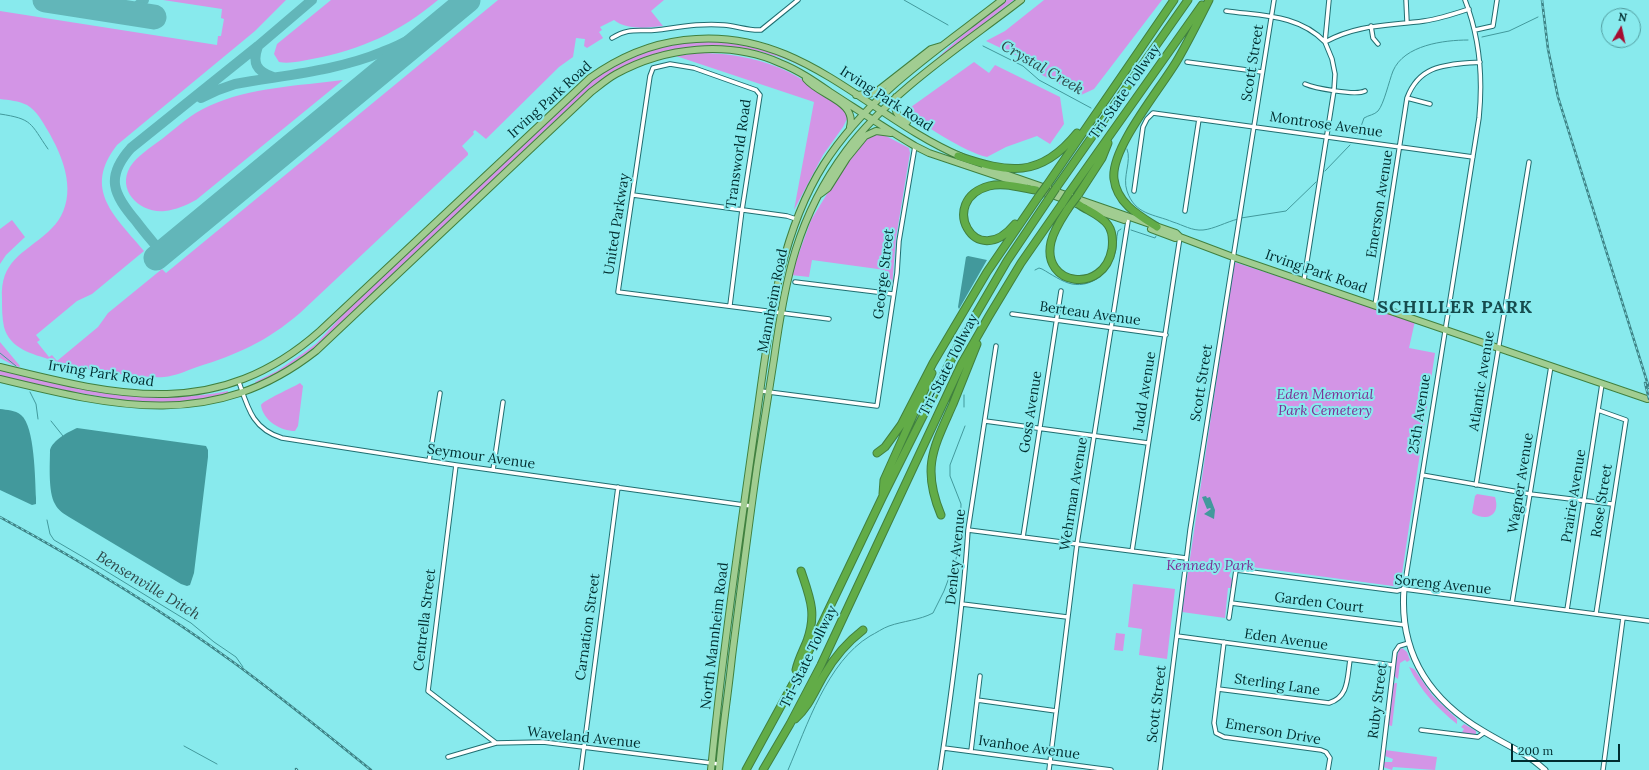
<!DOCTYPE html>
<style>
body{margin:0}
#map{position:relative;width:1649px;height:770px;overflow:hidden;background:#88eaed;font-family:Lora,serif}
canvas{display:block}
.north{position:absolute;left:1601px;top:8px;width:40px;height:40px;box-sizing:border-box;background:#88eaed;border:1px solid #529ea1;border-radius:50%;rotate:9deg;font-size:11px;font-weight:700;line-height:16px;text-align:center;color:#002d2f}
.north::after{content:'';display:block;margin:auto;width:14px;height:18px;background:#a60c30;clip-path:polygon(50% 0,100% 100%,50% 72%,0 100%)}
.scale{position:absolute;left:1511px;top:744px;width:109px;height:18px;box-sizing:border-box;border:2px solid #002d2f;border-top:0;padding-left:5px;font-size:12px;line-height:14px;white-space:nowrap;color:#002d2f;-webkit-text-stroke:3px #88eaed;paint-order:stroke}
</style>
<div id="map">
<canvas width="1649" height="770"></canvas>
<div class="north">N</div>
<div class="scale">200 m</div>
</div>
<script>
const g = document.querySelector('canvas').getContext('2d');
g.lineJoin = 'round';
function paint(path, color) { g.fillStyle = color; g.fill(path, 'evenodd'); }
function trace(path, color, width, dash) { g.strokeStyle = color; g.lineWidth = width; g.lineCap = dash ? 'butt' : 'round'; g.setLineDash(dash || []); g.stroke(path); }
function label(font, color, halo, rows, align = 'center') {
  g.font = font + ' Lora,serif'; g.lineWidth = 4; g.setLineDash([]); g.textBaseline = 'middle'; g.strokeStyle = halo; g.fillStyle = color; for (const [text, x, y, turn = 0] of rows) {
    g.save(); g.translate(x, y); g.rotate((+turn || 0) * Math.PI / 180); g.textAlign = isNaN(turn) ? turn : align; if (halo) g.strokeText(text, 0, 0); g.fillText(text, 0, 0); g.restore();
  }
}
const green = new Path2D(`
 M163 0H286L255 31 117 145C82 190 115 216 144 251L92 294 77 301 36 335 40 340 37 342 49 357 52 355 57 361 98 327 108 313 162 269 166 273 498 0H664L651 11 663 26C648 28 626 30 614 20L600 27 602 30 599 32 603 38 587 48 584 46 585 39 576 38 573 57 559 67 486 139 475 130 473 132 474 134 462 146 468 153V155L300 313C266 342 238 354 197 367 186 371 175 376 164 377 155 378 146 376 137 376 108 373 79 369 52 360 32 354 10 349 4 327 2 318 2 308 2 299 0 261 23 254 48 232 53 227 58 222 61 216 76 188 62 155 48 131 42 121 37 111 27 105 19 101 9 100 0 99V11L217 45 218 36H221L224 19 221 18 222 9Z
 M331 0H438C400 32 361 50 312 59 301 61 290 64 279 62L274 54 277 44Z
 M1007 0H1014L929 66 960 37Z
 M1044 0H1162L1094 89 1081 95 1040 74 1026 60 986 41 1005 31Z
 M692 42H727L768 50 807 67C802 68 794 62 788 60 778 56 768 54 758 51 689 37 629 54 577 101L316 347 281 371 256 384 255 382 277 371 302 354 317 343 346 311 588 83C620 60 653 47 692 42Z
 M699 53C727 53 753 57 780 68 802 77 822 94 843 106L846 113 847 119 843 127 823 155 794 210 814 102 676 56Z
 M974 62 989 73 995 65 1060 97 1064 124 1050 144 1037 136 1006 147 987 157C962 151 927 126 904 112Z
 M343 80 196 200C187 205 175 210 165 211 141 214 116 191 130 167 137 156 151 147 162 139 177 127 191 114 209 106 250 87 299 86 343 80Z
 M879 134 886 136 909 148 910 153 896 238 892 287 883 286 885 270 812 260 809 277 791 275 811 220 841 171 863 142 870 136Z
 M12 220 25 237 6 255 0 264V229Z
 M1234 262 1415 321 1409 348 1435 353 1400 587 1237 565 1232 569 1229 576 1233 580 1232 588H1228L1225 618 1182 612Z
 M0 342 20 366 19 367 13 365 0 358Z
 M0 370C23 376 45 380 68 385 124 396 171 402 228 391V394C208 399 186 403 165 403 143 404 120 400 98 396 65 391 33 384 0 376Z
 M300 383 303 386 298 426 295 431C281 431 263 421 261 405 264 400 292 388 300 383Z
 M1477 494 1495 497C1501 516 1486 522 1472 513L1475 496Z
 M1133 584 1175 589 1167 659 1139 655 1142 629 1128 627Z
 M1116 633 1125 634 1123 651 1114 650Z
 M1402 648 1407 652 1410 660 1407 662 1405 660 1400 663 1398 679 1394 676 1397 656 1399 650Z
 M1409 667 1414 669 1433 696 1457 719V724C1437 708 1420 690 1409 667Z
 M1395 683H1397L1392 726 1388 725 1393 685Z
 M1464 724 1476 731V735L1461 734 1464 729 1461 727Z
 M1385 750 1437 757 1435 770 1393 767 1392 770 1383 767 1384 762H1392L1393 759 1385 756Z`);
const water = new Path2D(`
 M968 256 987 260 959 309 958 307 966 257Z
 M0 409C7 410 15 410 21 415 35 426 35 480 36 498V504L32 505 0 490Z
 M77 428 206 446 208 450V457L194 573 190 585 187 586 181 584 69 517C64 514 58 510 55 504 48 492 50 464 50 450 53 440 68 432 77 428Z
 M1206 496 1207 498 1210 497 1215 510 1214 519 1204 514 1211 509 1210 508 1207 509 1202 497Z`);
const stream = new Path2D(`
 M904 0 948 25
 M1482 37 1509 31 1538 17
 M983 46 1023 66 1039 80 1091 108
 M0 114C33 119 30 123 48 149
 M1358 135 1364 118C1369 115 1374 115 1378 111 1384 104 1389 81 1393 71 1404 45 1444 40 1468 40
 M1127 149C1132 161 1122 177 1127 191 1135 215 1154 214 1173 222 1183 225 1192 231 1203 230 1214 229 1226 222 1238 219
 M1325 171 1350 145
 M1241 218 1286 211 1316 182
 M1131 230 1155 238 1156 236
 M1035 270 1039 268 1042 269C1051 274 1062 282 1072 284 1093 288 1110 271 1115 253 1117 245 1116 238 1118 231L1121 229
 M0 353 16 366
 M30 392 36 404 38 419
 M964 407V395
 M51 421 63 436
 M47 520 50 534 54 540 83 557 191 623 214 642 236 657 243 667
 M184 746 217 764
 M788 770C807 726 827 662 870 636 876 633 883 628 889 626 903 621 920 620 933 613L944 591 956 559 960 541 961 504 950 476V465L965 426`);
const taxiway = new Path2D(`
 M121 12 134 9 144 0
 M258 46C252 63 256 71 273 77
 M201 98 218 90 235 84C284 75 336 71 382 52 407 43 429 28 452 13
 M162 253C153 242 144 232 136 221 113 194 105 177 131 148L258 46 312 0`);
const runway = new Path2D(`
 M45 0 154 17
 M156 258 468 0`);
const street = new Path2D(`
 M1406 0 1407 22
 M1226 11C1261 16 1298 14 1325 42 1358 24 1388 26 1424 21 1439 19 1454 14 1469 9
 M1371 26 1373 38 1378 44
 M1475 30 1493 26 1497 0
 M612 38C629 27 639 32 657 30 680 27 701 23 724 25 736 26 750 31 761 30L798 0
 M1187 62 1262 72
 M1305 84C1314 88 1356 96 1365 91
 M1407 98 1430 104
 M1134 191 1143 127 1147 119 1153 113 1473 157
 M633 195 787 216 796 219
 M1185 211 1199 119
 M1304 280 1334 90 1335 74 1332 59 1325 42 1329 0
 M795 282 893 294
 M730 305 742 210 760 95 756 90 694 68 670 64 653 68 650 76 618 292 829 319
 M1375 305 1407 98C1420 63 1448 65 1480 62
 M1012 314 1166 335
 M239 382C248 409 253 429 282 438L456 465 751 506
 M761 391 877 406 897 273 899 241 915 146
 M985 421 1148 443
 M429 461 440 393
 M456 465 428 691 496 743
 M493 470 503 402
 M1422 475 1530 494 1612 504
 M1476 485 1529 162
 M968 530 1186 558
 M1023 537 1061 291
 M1132 551 1180 237
 M1404 589 1479 118C1483 78 1480 38 1465 0
 M1231 603 1405 625
 M1512 603 1551 366
 M962 604 1067 617
 M1567 610 1602 384
 M1596 614 1626 420 1598 410
 M1229 618 1236 570 1397 591 1404 589 1649 621
 M1177 636 1393 665
 M1224 642 1214 723 1216 733 1224 737 1321 750 1326 752 1330 758 1328 770
 M1218 689 1329 703C1349 697 1347 678 1350 660
 M977 700 1056 711
 M1421 730 1478 737 1485 732
 M944 748 1111 770
 M971 751 980 676
 M448 757 496 743 543 742 719 764
 M581 770 618 487
 M940 770C952 690 963 610 968 530L996 346
 M1049 770 1077 544 1128 221
 M1160 770 1190 530 1274 0
 M1381 770 1395 652 1399 646 1409 643
 M1603 770 1623 618`);
const secondary = new Path2D(`
 M1404 589C1399 654 1429 699 1483 731 1504 744 1527 753 1545 770`);
const primary = new Path2D(`
 M806 79C820 96 857 101 850 127
 M856 95 869 94 876 92 931 49 941 46
 M896 97C893 109 896 116 907 122
 M985 167 1176 233 1180 237 1233 257 1647 399
 M1038 190 1077 204
 M820 194 828 188 847 158 865 136 876 131 891 133
 M1089 208 1124 220
 M1151 229 1175 238 1180 237
 M0 367C121 397 218 421 320 331L590 78C618 58 650 44 684 40 799 25 866 116 962 157
 M0 379C115 407 214 431 316 351L591 92C599 86 607 79 616 74 665 47 728 40 780 63 798 70 814 81 830 92 858 110 886 129 915 146L929 153 1024 185
 M711 770C722 658 738 546 754 434 768 344 774 243 824 164 868 95 938 50 1002 0
 M719 770C722 732 728 695 732 657 740 594 748 530 757 467 763 431 768 395 774 359 785 279 797 217 846 151 890 92 963 45 1021 0`);
const highway = new Path2D(`
 M958 156C1008 173 1040 179 1077 133
 M1047 185 1174 0
 M1056 188 1188 0
 M1069 193 1202 5
 M1078 195 1102 158 1108 143
 M1069 207C1062 218 1054 229 1051 242 1041 286 1104 295 1112 249 1113 241 1113 232 1108 225 1101 215 1088 211 1078 204
 M1015 224C975 273 937 200 989 186 1004 182 1021 188 1036 190
 M1157 227C1138 215 1117 203 1114 179 1110 148 1162 87 1178 59 1189 40 1199 20 1209 0
 M877 453 885 447 901 425 933 363 987 272 1039 196
 M883 494 884 480 932 373
 M941 515C921 467 934 447 953 404 961 384 969 364 977 344
 M796 670C798 660 803 651 807 641 817 613 810 598 801 571
 M795 719C809 707 815 690 824 675 835 656 846 643 863 630
 M746 770 794 682 882 498 961 340 1007 261 1048 200
 M763 770 790 724 821 665 962 363 989 316 1021 263 1062 204`);
const rail = new Path2D(`
 M1542 0 1548 49 1558 97 1649 388
 M1645 383 1649 399
 M0 517C81 561 159 608 233 662 280 696 326 734 371 770
 M296 769 297 770`);
const highwayBridge = new Path2D(`
 M1039 196 1047 185
 M1048 200 1056 188
 M1062 204 1069 193
 M1069 207 1078 195`);
const streetNames = [
 ["Scott Street",1253,63,-81],
 ["Tri-State Tollway",1125,92,-55],
 ["Irving Park Road",886,99,33],
 ["Irving Park Road",550,100,-42],
 ["Montrose Avenue",1326,125,8],
 ["Transworld Road",739,154,-82],
 ["Emerson Avenue",1380,204,-81],
 ["United Parkway",617,224,-81],
 ["Irving Park Road",1316,272,19],
 ["George Street",884,274,-83],
 ["Mannheim Road",773,301,-79],
 ["Berteau Avenue",1090,314,8],
 ["Tri-State Tollway",949,365,-63],
 ["Irving Park Road",101,374,9],
 ["Atlantic Avenue",1482,381,-81],
 ["Scott Street",1202,383,-81],
 ["Judd Avenue",1145,392,-81],
 ["Goss Avenue",1031,412,-81],
 ["25th Avenue",1420,414,-81],
 ["Seymour Avenue",481,457,8],
 ["Wagner Avenue",1521,483,-81],
 ["Wehrman Avenue",1074,494,-81],
 ["Prairie Avenue",1574,496,-81],
 ["Rose Street",1602,501,-81],
 ["Denley Avenue",956,557,-84],
 ["Soreng Avenue",1443,585,6],
 ["Garden Court",1319,603,7],
 ["Centrella Street",425,620,-83],
 ["Carnation Street",588,627,-82],
 ["North Mannheim Road",715,636,-83],
 ["Eden Avenue",1286,640,8],
 ["Tri-State Tollway",809,657,-64],
 ["Sterling Lane",1277,685,8],
 ["Ruby Street",1378,701,-83],
 ["Scott Street",1157,704,-83],
 ["Emerson Drive",1273,732,10],
 ["Waveland Avenue",584,738,6],
 ["Ivanhoe Avenue",1029,748,8]
];
const parkNames = [
 ["Eden Memorial",1325,395],
 ["Park Cemetery",1325,411],
 ["Kennedy Park",1210,566]
];
const waterNames = [
 ["Crystal Creek",1042,68,30],
 ["Bensenville Ditch",148,586,31]
];
const districtNames = [
 ["SCHILLER PARK",1455,308]
];
paint(green, '#d395e6');
paint(water, '#42999c');
trace(stream, '#42999c', 1);
trace(taxiway, '#62b6b9', 10);
trace(runway, '#62b6b9', 25);
trace(street, '#206e71', 5.5);
trace(secondary, '#206e71', 7);
trace(primary, '#40803f', 8);
trace(highway, '#40803f', 9);
trace(street, '#fff', 3.5);
trace(secondary, '#fff', 5);
trace(primary, '#a1cd91', 6);
trace(highway, '#62ac47', 7);
trace(rail, '#3d8285', 2.5);
trace(rail, '#88eaed', 1, [3]);
trace(highwayBridge, '#40803f', 9, []);
trace(highwayBridge, '#62ac47', 7);
label('14px', '#002d2f', '#88eaed', streetNames);
label('italic 14px', '#7d2e93', '#88eaed', parkNames);
label('italic 15px', '#2f4a4b', '#88eaed', waterNames);
g.letterSpacing = '1px';
label('bold 18px', '#154b4d', '#88eaed', districtNames);
g.letterSpacing = '0px';
</script>
